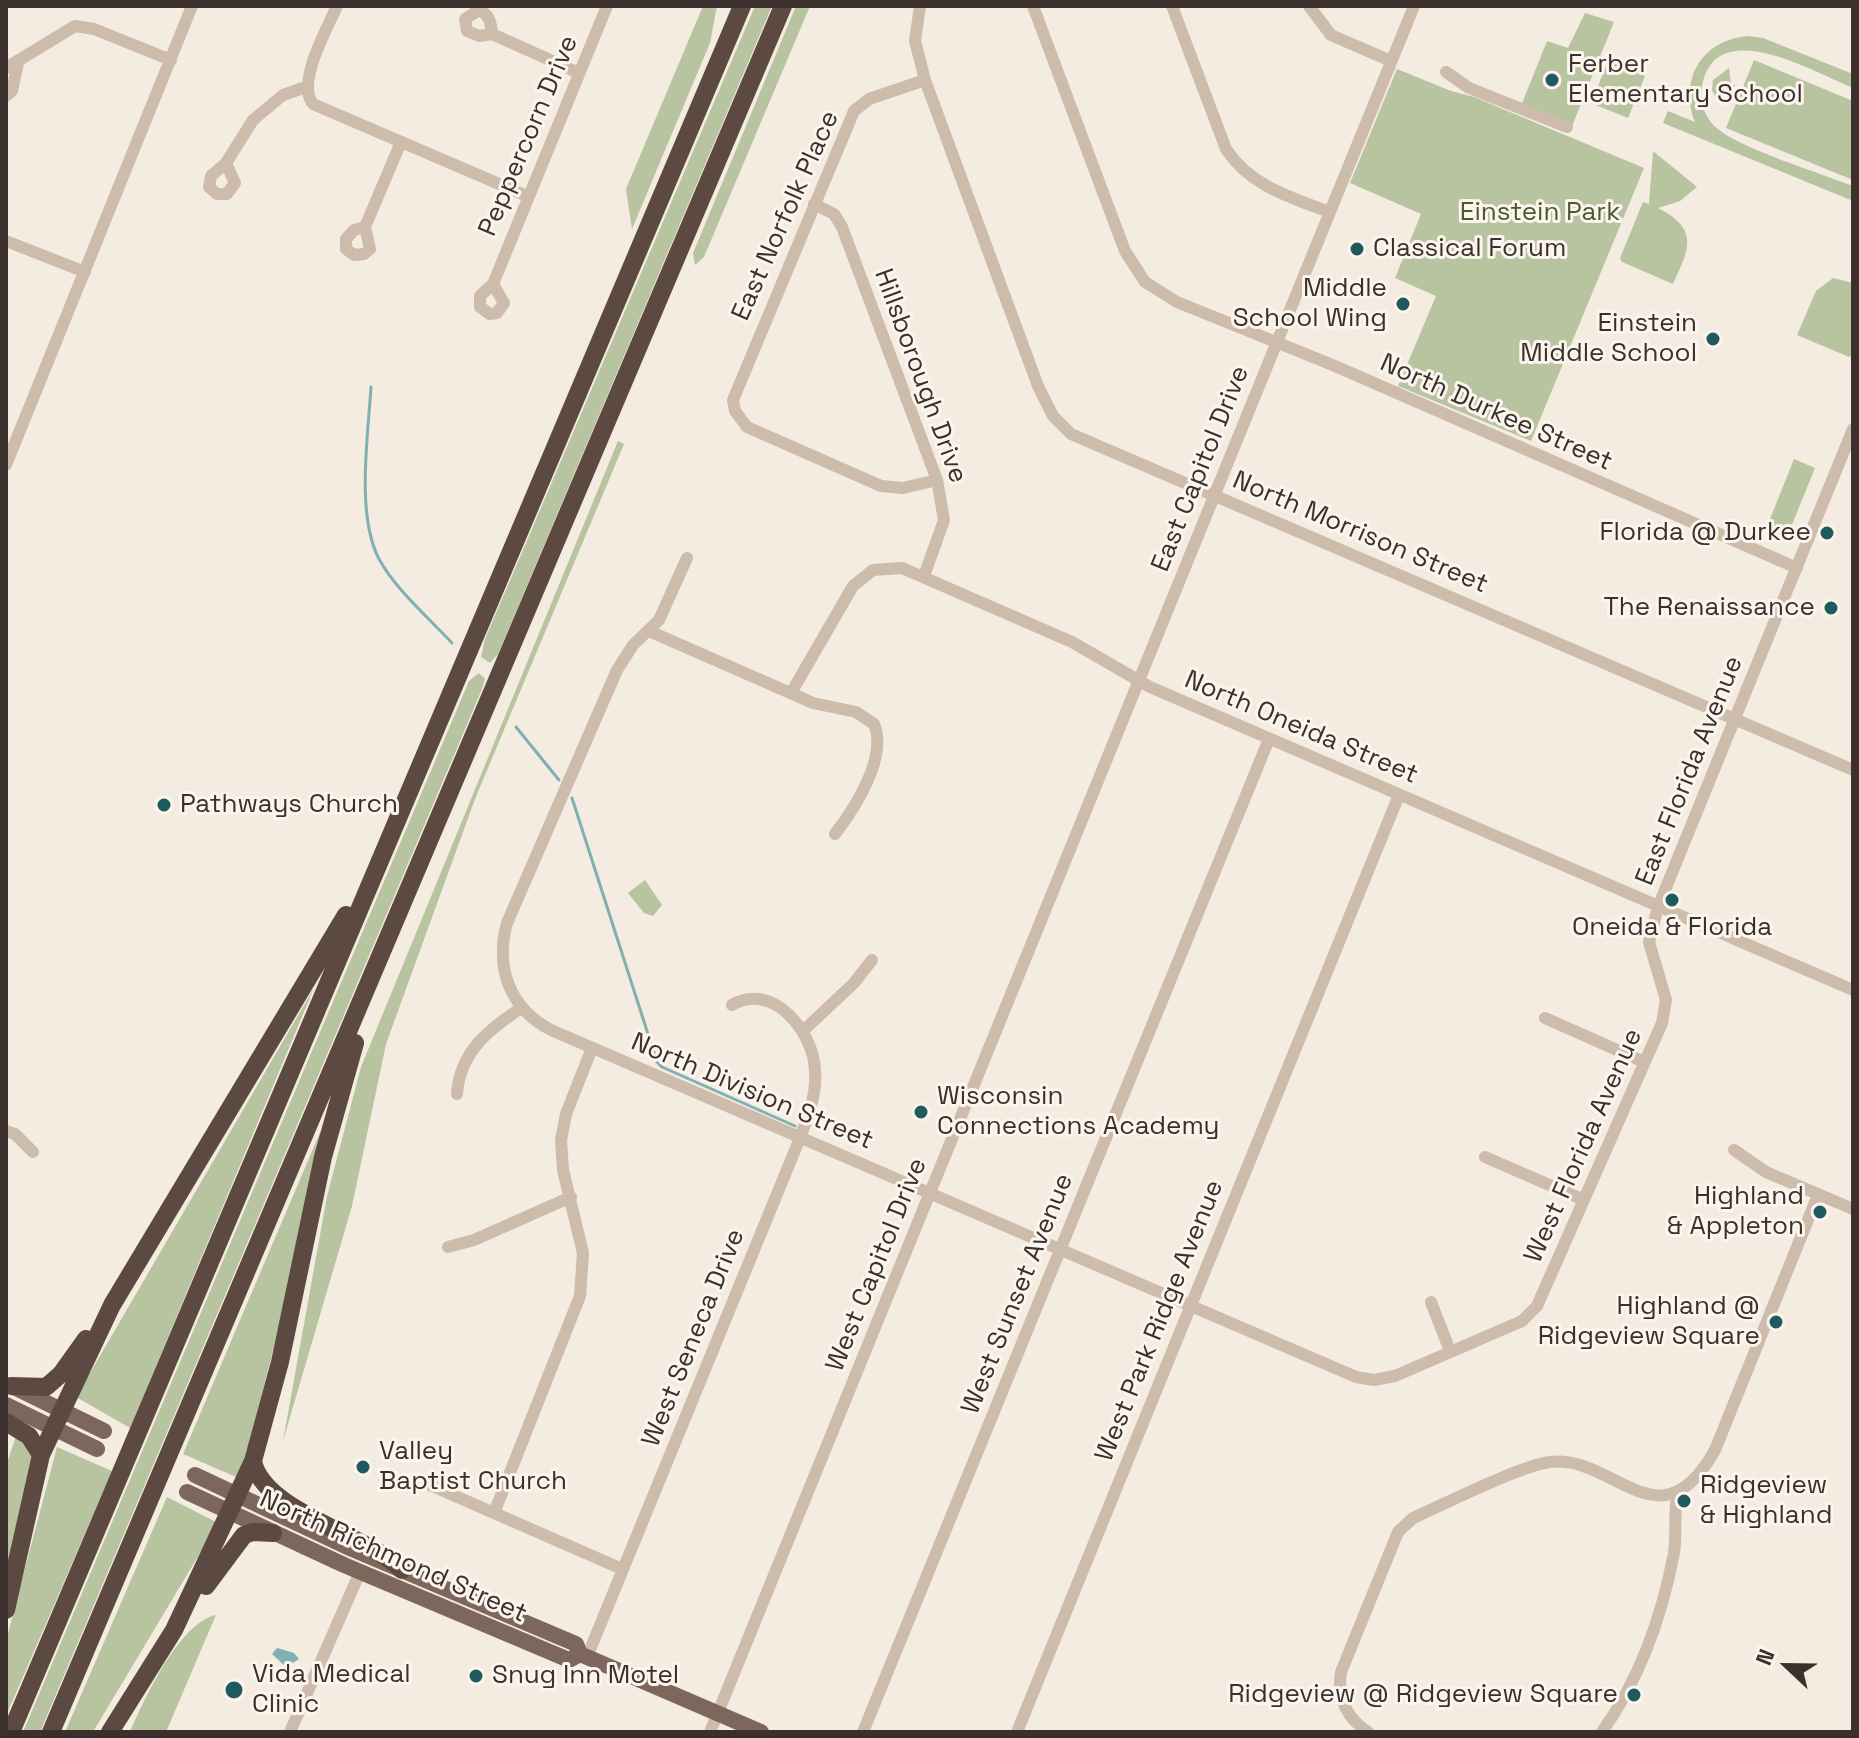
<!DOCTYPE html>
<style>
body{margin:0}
#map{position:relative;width:1859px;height:1738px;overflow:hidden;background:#f4ebe1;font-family:"Space Grotesk",sans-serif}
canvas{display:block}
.frame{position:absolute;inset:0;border:8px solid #3b302b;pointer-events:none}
.north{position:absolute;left:1747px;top:1626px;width:80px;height:80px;-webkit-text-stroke:6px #fbf5ee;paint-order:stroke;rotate:292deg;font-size:22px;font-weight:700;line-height:32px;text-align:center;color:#3b302b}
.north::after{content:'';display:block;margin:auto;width:28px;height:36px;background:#3b302b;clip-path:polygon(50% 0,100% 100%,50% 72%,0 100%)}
</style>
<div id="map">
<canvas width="1859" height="1738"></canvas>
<div class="frame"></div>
<div class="north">N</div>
</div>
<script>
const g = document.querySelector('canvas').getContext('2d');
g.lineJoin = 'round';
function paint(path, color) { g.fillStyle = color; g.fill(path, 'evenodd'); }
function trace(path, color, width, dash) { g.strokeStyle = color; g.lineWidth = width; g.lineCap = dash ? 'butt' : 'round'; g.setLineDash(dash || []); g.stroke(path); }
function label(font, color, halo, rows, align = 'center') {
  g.font = font + ' "Space Grotesk",sans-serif'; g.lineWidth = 6; g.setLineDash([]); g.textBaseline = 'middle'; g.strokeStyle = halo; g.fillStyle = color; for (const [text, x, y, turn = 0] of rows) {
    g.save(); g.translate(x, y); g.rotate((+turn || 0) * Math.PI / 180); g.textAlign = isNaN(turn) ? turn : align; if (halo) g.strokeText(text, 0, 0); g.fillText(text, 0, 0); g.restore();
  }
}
const green = new Path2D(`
 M703 6H717L710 43 632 229 626 189Z
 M755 6H772L498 654 490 663 481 657 485 639Z
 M796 6H810L704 257 695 265 693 253Z
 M1585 13 1614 22 1570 131 1519 111 1547 41 1568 48Z
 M1748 36 1763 38 1853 74V88C1815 73 1716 13 1702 86 1699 102 1705 119 1718 129 1740 148 1822 174 1853 186V201L1663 123 1668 111 1695 122C1679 80 1701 40 1748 36Z
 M1754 60 1853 101V180L1726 128Z
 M1613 62 1645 76 1628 118 1591 103 1607 64Z
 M1729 68 1731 84 1735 85 1732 92 1728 91 1717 100 1712 90 1713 80Z
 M1397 69 1451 91 1474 97 1644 168 1531 441 1398 386 1436 296 1395 278 1421 214 1350 183Z
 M1653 151 1697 187 1680 201 1658 208C1699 229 1690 248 1673 284L1622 262 1620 258 1643 202 1649 204Z
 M1833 278 1853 283V355L1849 357 1797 335 1816 291Z
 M618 441 624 444 475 799 386 1044 352 1206 283 1441 327 1196 361 1067Z
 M1794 459 1815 468 1787 537 1766 529Z
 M479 673 485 679 482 689 40 1732H23L469 681Z
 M645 880 662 905 653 916 644 913 628 893Z
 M314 988 130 1428 76 1397Z
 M321 1130 287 1296 243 1467 236 1477 183 1454Z
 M17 1433 33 1451 6 1571V1466Z
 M57 1447 112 1471 6 1716V1641Z
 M167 1497 218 1523 93 1732H65Z
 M216 1615 166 1732H130C144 1699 180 1622 216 1615Z`);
const water = new Path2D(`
 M277 1648 294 1653 299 1659 286 1667 272 1654Z`);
const stream = new Path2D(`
 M371 387C368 436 356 515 379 559 396 590 428 617 452 643
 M516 727 559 780
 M572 798 657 1062 662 1067 795 1126`);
const minor = new Path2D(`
 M337 6C327 29 296 83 313 104L527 196
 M920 6 915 41 925 80 1038 386 1053 416 1071 434 1853 770
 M1033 6 1125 251 1145 282 1177 302 1335 366 1797 568
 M1172 6 1226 149C1250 186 1290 197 1329 212
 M1309 6 1331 35 1391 61
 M492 34 479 36 467 31 465 19 479 10C490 15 491 23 492 34L579 73
 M6 68 75 26 94 29 171 60
 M1446 72 1469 88 1567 127
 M925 80 869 99 854 111 733 400 735 411 747 427 881 486 903 488 937 480
 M6 96 12 91 18 63
 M226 163 235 183 227 194H217L209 187 211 176 226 163 253 120 283 95 306 87
 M814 204 834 214 842 227 937 480 944 520 924 576
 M365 227 370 249 364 254 354 255 346 249V239L354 230 365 227 401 142
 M6 241 85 272
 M493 284 504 303 497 313 490 314 480 307V296L493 284 607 6
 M6 465 192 6
 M687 558 659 620 633 645 617 670 507 923C495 967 509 1008 551 1030L1356 1377 1374 1380 1395 1376 1522 1321 1537 1306 1662 1023 1666 1000 1649 942 1658 907 1853 429
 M649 631 813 703 856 712 874 724C888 757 855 808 835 834
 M791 693 853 586 873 570 902 568 1072 642 1150 687 1853 990
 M1545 1018 1644 1062
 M803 1031 854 983 872 960
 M457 1094C460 1052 488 1030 521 1008
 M6 1131 15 1134 33 1152
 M1734 1150 1766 1172 1853 1209
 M1485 1157 1584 1200
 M448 1247 474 1240 571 1197
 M1431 1302 1450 1351
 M430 1485 622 1569
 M494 1513 580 1296 583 1253 563 1170 561 1140 566 1114 592 1048
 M587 1657 800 1138C808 1116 817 1094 815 1071 814 1032 773 981 732 1005
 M290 1732 360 1572
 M710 1732 1414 6
 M863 1732 1269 739
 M1017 1732 1399 795
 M1368 1732C1346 1718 1337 1697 1341 1672L1398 1532 1413 1518C1445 1504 1519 1466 1550 1462 1614 1454 1660 1549 1715 1450L1818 1195
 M1602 1732C1639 1680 1662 1616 1674 1553 1677 1535 1673 1504 1679 1492`);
const major = new Path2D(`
 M12 1386 104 1431
 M6 1405 97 1449
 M195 1475 352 1549 576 1644 580 1654 587 1657 761 1732
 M187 1492 344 1565 569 1660 580 1654`);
const highway = new Path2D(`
 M11 1386 46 1387 61 1374 86 1339
 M6 1422 29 1436 41 1455
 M253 1461C263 1512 369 1535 402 1570
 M206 1586 244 1535 253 1532 273 1533
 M6 1610 41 1455 112 1305 346 915
 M11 1732 742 6
 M51 1732 783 6
 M110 1732 174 1630 253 1461 280 1362 323 1157 355 1043`);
const markers = [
 [1552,80,8,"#1f5a5e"],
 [1357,249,8,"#1f5a5e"],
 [1403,304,8,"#1f5a5e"],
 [1713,339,8,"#1f5a5e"],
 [1827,533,8,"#1f5a5e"],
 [1831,608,8,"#1f5a5e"],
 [164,805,8,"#1f5a5e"],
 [1672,900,8,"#1f5a5e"],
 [921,1112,8,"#1f5a5e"],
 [1820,1212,8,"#1f5a5e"],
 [1776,1322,8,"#1f5a5e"],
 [363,1467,8,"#1f5a5e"],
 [1684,1501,8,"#1f5a5e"],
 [476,1676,8,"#1f5a5e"],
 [234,1690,10,"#1f5a5e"],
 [1634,1695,8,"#1f5a5e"]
];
const poiNames = [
 ["Ferber",1568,65],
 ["Elementary School",1568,95],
 ["Classical Forum",1373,249],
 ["Middle",1387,289,"right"],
 ["School Wing",1387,319,"right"],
 ["Einstein",1697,324,"right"],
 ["Middle School",1697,354,"right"],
 ["Florida @ Durkee",1811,533,"right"],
 ["The Renaissance",1815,608,"right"],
 ["Pathways Church",180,805],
 ["Oneida & Florida",1672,928,"center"],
 ["Wisconsin",937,1097],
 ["Connections Academy",937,1127],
 ["Highland",1804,1197,"right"],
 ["& Appleton",1804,1227,"right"],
 ["Highland @",1760,1307,"right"],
 ["Ridgeview Square",1760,1337,"right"],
 ["Valley",379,1452],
 ["Baptist Church",379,1482],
 ["Ridgeview",1700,1486],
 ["& Highland",1700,1516],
 ["Vida Medical",252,1675],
 ["Clinic",252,1705],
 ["Snug Inn Motel",492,1676],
 ["Ridgeview @ Ridgeview Square",1618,1695,"right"]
];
const streetNames = [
 ["Peppercorn Drive",529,136,-67],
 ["East Norfolk Place",786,216,-66],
 ["Hillsborough Drive",920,376,70],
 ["North Durkee Street",1496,413,24],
 ["East Capitol Drive",1201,469,-68],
 ["North Morrison Street",1360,533,23],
 ["North Oneida Street",1301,728,23],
 ["East Florida Avenue",1690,771,-68],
 ["North Division Street",752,1092,23],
 ["West Florida Avenue",1584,1146,-66],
 ["West Capitol Drive",877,1265,-68],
 ["West Sunset Avenue",1018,1294,-68],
 ["West Park Ridge Avenue",1160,1321,-68],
 ["West Seneca Drive",694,1338,-68],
 ["North Richmond Street",393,1557,24]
];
const parkNames = [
 ["Einstein Park",1540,213]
];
paint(green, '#b8c4a0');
paint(water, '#7fb0b2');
trace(stream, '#7fb0b2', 3);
trace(minor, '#cdbbac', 12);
trace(major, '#7d675c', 16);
trace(highway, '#5c4a42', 18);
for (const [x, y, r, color] of markers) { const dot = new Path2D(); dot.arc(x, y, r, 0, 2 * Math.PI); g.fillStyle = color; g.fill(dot); trace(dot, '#fbf5ee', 3); }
label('26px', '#3b302b', '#fbf5ee', poiNames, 'left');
label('26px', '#3b302b', '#fbf5ee', streetNames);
label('26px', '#4a5a2e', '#fbf5ee', parkNames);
</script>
